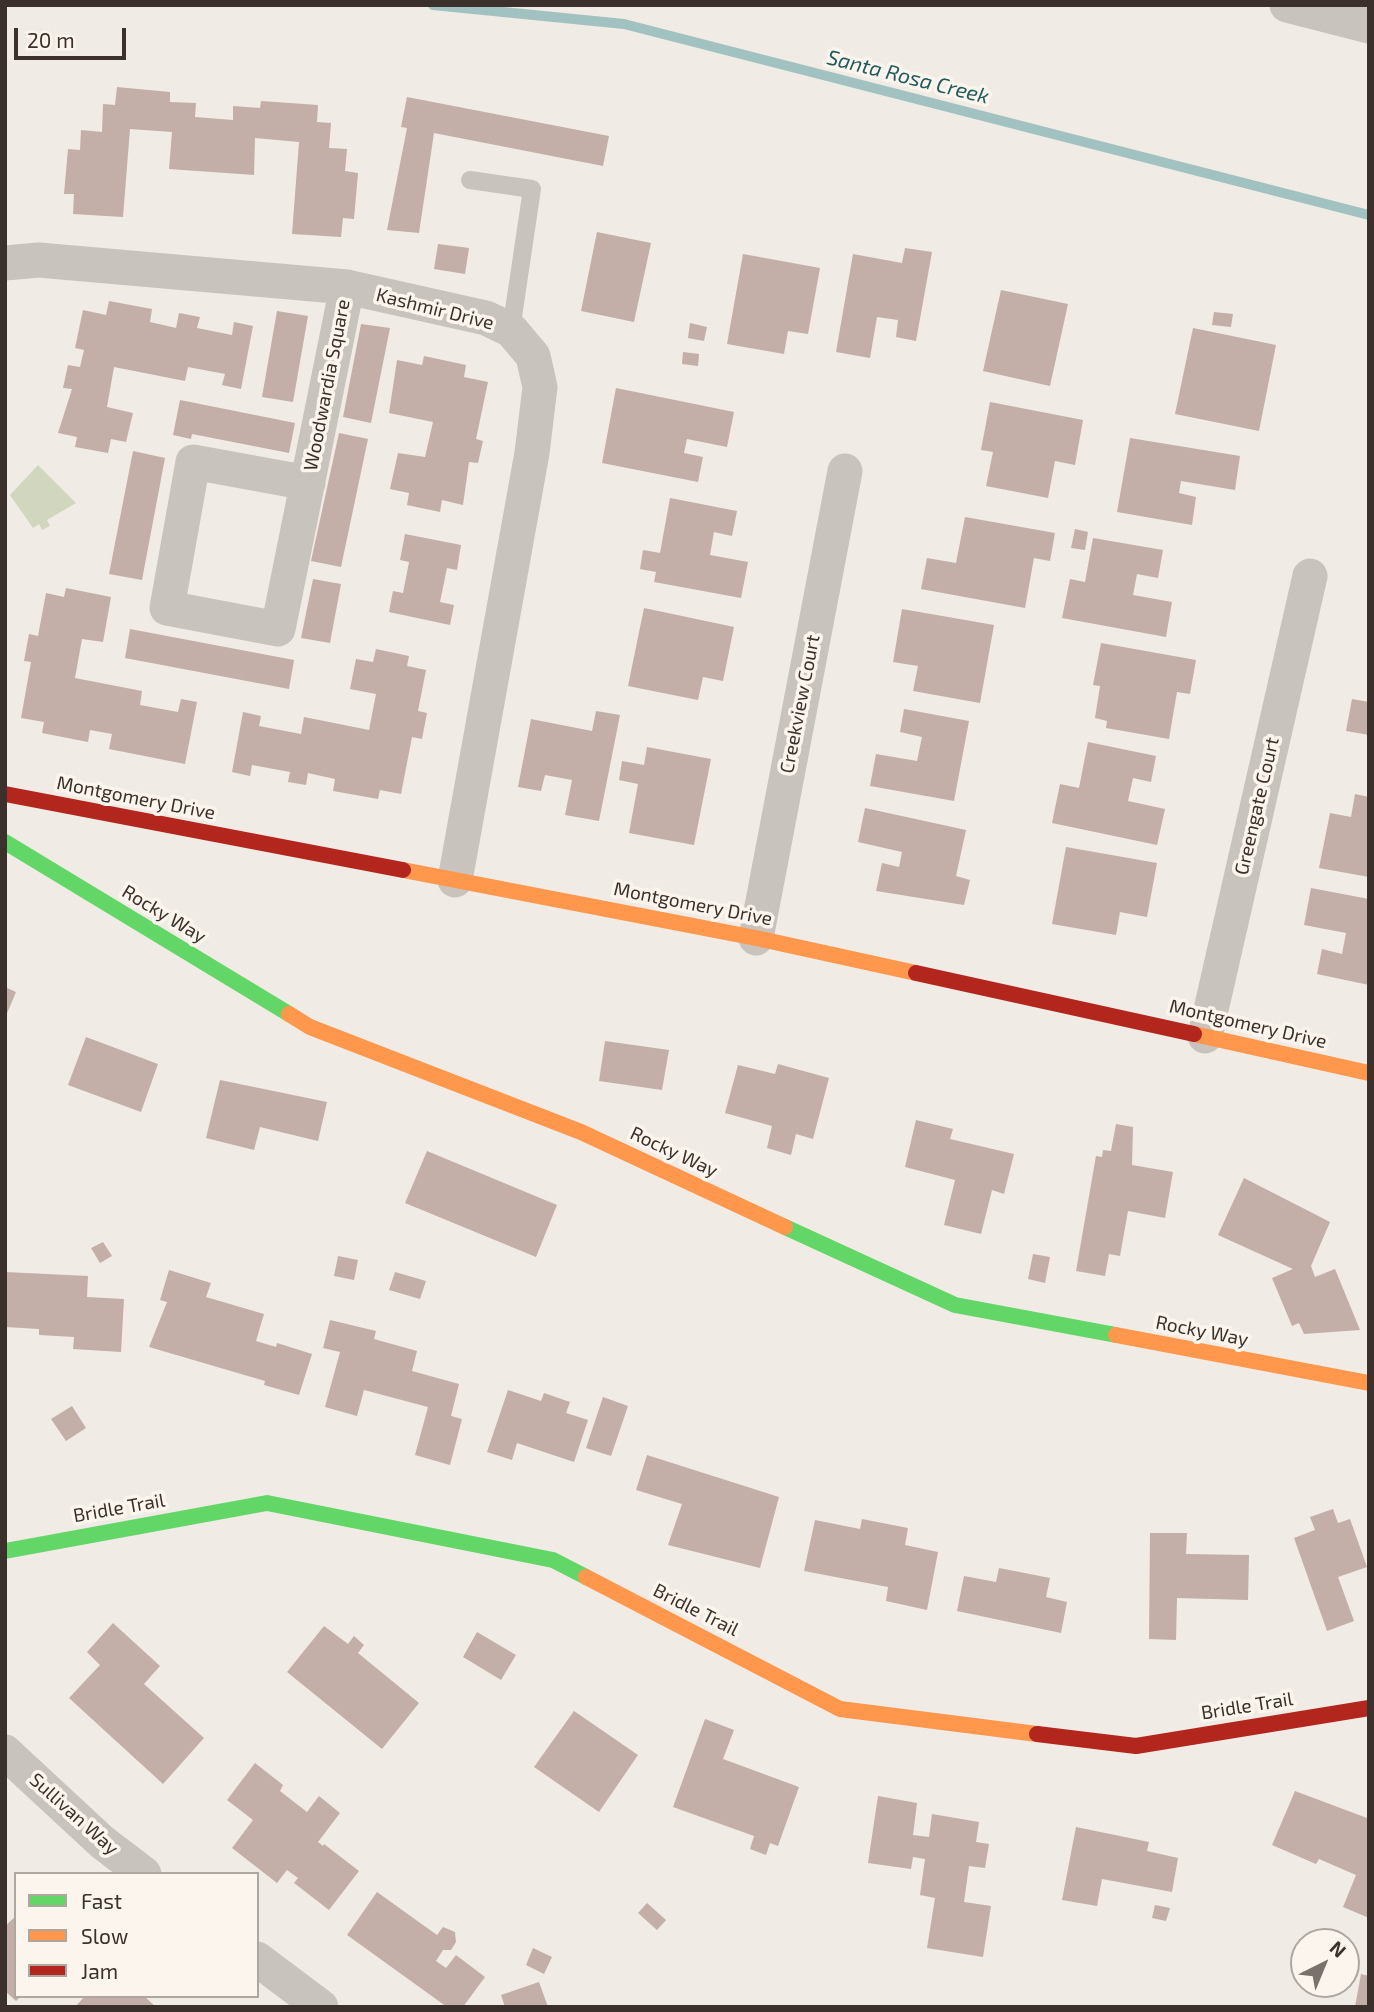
<!DOCTYPE html>
<style>
body{margin:0}
#map{position:relative;width:1374px;height:2012px;overflow:hidden;background:#f0ebe5;font-family:"Exo 2",sans-serif}
canvas{display:block}
.frame{position:absolute;inset:0;border:7px solid #3b302b;pointer-events:none}
.legend{position:absolute;left:14px;top:1872px;width:245px;height:126px;box-sizing:border-box;background:#fbf5ee;border:2px solid #aea6a0;margin:0;padding:9px 12px;list-style:none;font-size:21px;color:#3b302b}
.legend li{display:flex;align-items:center;gap:14px;height:35px}
.legend b{width:35px;border:2px solid #aea6a0}
.north{position:absolute;left:1290px;top:1928px;width:70px;height:70px;box-sizing:border-box;background:#fbf5ee;border:2px solid #aea6a0;border-radius:50%;rotate:43deg;font-size:19px;font-weight:700;line-height:28px;text-align:center;color:#3b302b}
.north::after{content:'';display:block;margin:auto;width:24px;height:32px;background:#7a716c;clip-path:polygon(50% 0,100% 100%,50% 72%,0 100%)}
.scale{position:absolute;left:14px;top:28px;width:112px;height:32px;box-sizing:border-box;border:4px solid #3b302b;border-top:0;padding-left:9px;font-size:21px;line-height:24px;white-space:nowrap;color:#3b302b;-webkit-text-stroke:5px #fbf5ee;paint-order:stroke}
</style>
<div id="map">
<canvas width="1374" height="2012"></canvas>
<div class="frame"></div>
<ul class="legend">
<li><b style="height:9px;background:#63d668"></b>Fast</li>
<li><b style="height:9px;background:#ff974d"></b>Slow</li>
<li><b style="height:9px;background:#b3261e"></b>Jam</li>
</ul>
<div class="north">N</div>
<div class="scale">20 m</div>
</div>
<script>
const g = document.querySelector('canvas').getContext('2d');
g.lineJoin = 'round';
function paint(path, color) { g.fillStyle = color; g.fill(path, 'evenodd'); }
function trace(path, color, width, dash) { g.strokeStyle = color; g.lineWidth = width; g.lineCap = dash ? 'butt' : 'round'; g.setLineDash(dash || []); g.stroke(path); }
function label(font, color, halo, rows, align = 'center') {
  g.font = font + ' "Exo 2",sans-serif'; g.lineWidth = 7; g.setLineDash([]); g.textBaseline = 'middle'; g.strokeStyle = halo; g.fillStyle = color; for (const [text, x, y, turn = 0] of rows) {
    g.save(); g.translate(x, y); g.rotate((+turn || 0) * Math.PI / 180); g.textAlign = isNaN(turn) ? turn : align; if (halo) g.strokeText(text, 0, 0); g.fillText(text, 0, 0); g.restore();
  }
}
const green = new Path2D(`
 M38 465 76 503 47 520 50 526 42 530 39 524 33 528 10 495Z`);
const stream = new Path2D(`
 M433 5 624 24 1369 215`);
const building = new Path2D(`
 M117 87 170 92V102L196 103 195 117 233 120V106L260 108 261 101 318 105 317 122 331 123 329 148 347 149 345 171 358 173 354 219 343 218 341 237 292 234 299 142 255 138 254 175 169 169 172 132 130 129 123 217 73 214 74 194H64L68 149 80 150 81 130 102 132 103 104 115 105Z
 M407 97 609 136 603 166 434 133 419 233 387 230 407 128 401 127Z
 M597 232 651 243 634 322 581 311Z
 M438 244 469 248 465 274 434 269Z
 M905 248 932 252 916 341 896 337 898 320 877 317 870 358 836 352 853 254 902 263Z
 M743 254 820 268 808 334 788 331 784 354 727 344Z
 M1001 290 1068 304 1050 386 983 371Z
 M109 301 152 309 150 322 176 328 179 313 200 317 197 328 232 335 234 322 253 326 241 389 222 385 225 374 188 367 185 381 114 367 107 407 133 413 126 442 111 439 108 453 75 447 77 437 58 433 72 389 63 388 68 365 80 367 84 350 75 348 83 310 106 315Z
 M277 311 308 316 293 402 262 397Z
 M1214 312 1233 314 1231 327 1212 325Z
 M690 323 707 327 704 341 688 338Z
 M361 324 390 328 371 423 343 417Z
 M1193 328 1276 345 1259 431 1175 414Z
 M683 352 699 354 698 366 682 364Z
 M424 356 466 365 464 377 488 382 476 439 483 441 478 463 469 462 463 505 442 500 440 512 407 505 409 493 390 489 398 453 425 457 433 422 389 413 397 360 422 365Z
 M616 388 734 412 727 447 687 439 684 453 703 457 698 482 602 463Z
 M180 400 295 423 289 453 192 434 191 439 173 435Z
 M990 402 1083 420 1075 465 1055 461 1048 498 986 486 993 452 981 450Z
 M339 433 368 439 341 567 311 561Z
 M1130 438 1240 456 1235 490 1181 481 1179 493 1196 497 1192 525 1117 512Z
 M133 451 165 458 142 580 109 574Z
 M670 498 737 511 732 536 714 532 710 555 748 562 741 598 654 582 656 572 640 569 643 550 660 553Z
 M965 517 1055 533 1050 561 1034 558 1025 608 921 589 927 558 956 563Z
 M1075 529 1088 532 1085 550 1071 548Z
 M405 534 461 545 457 570 447 568 440 602 454 605 450 625 389 612 393 591 403 593 409 562 400 560Z
 M1093 538 1163 550 1158 578 1137 574 1133 595 1172 602 1166 637 1062 618 1070 579 1085 582Z
 M313 579 341 584 330 643 301 638Z
 M66 588 111 597 103 642 82 639 75 678 142 691 140 705 178 712 181 699 197 702 185 764 109 749 112 734 90 730 88 742 42 733 44 722 21 718 31 662 24 661 29 634 38 636 46 593 64 597Z
 M644 608 734 627 723 681 703 677 698 700 628 686Z
 M902 609 994 625 980 703 913 691 918 666 893 662Z
 M130 629 294 660 289 689 125 658Z
 M1101 643 1196 660 1190 694 1177 692 1169 739 1106 728 1107 721 1095 718 1100 686 1093 685Z
 M376 649 409 656 407 666 426 670 418 711 427 713 422 739 412 737 401 794 380 790 378 799 333 791 335 779 308 773 306 785 288 782 290 772 252 765 250 776 232 772 243 712 261 716 259 726 301 734 304 717 369 730 376 694 350 689 356 659 373 662Z
 M1352 699 1369 702V735L1346 731Z
 M904 709 969 721 954 801 870 786 876 754 917 761 922 737 900 732Z
 M596 711 620 715 599 821 565 815 572 780 545 775 541 791 518 787 531 719 592 731Z
 M1088 742 1156 756 1151 782 1133 778 1128 801 1165 809 1157 845 1052 823 1060 784 1079 788Z
 M647 747 711 759 694 845 629 833 638 784 619 780 622 761 644 765Z
 M1355 794 1369 797V877L1319 868 1330 813 1351 817Z
 M865 808 966 830 956 876 970 880 964 905 876 891 882 863 899 867 902 852 858 842Z
 M1066 847 1157 863 1147 917 1120 912 1116 935 1052 924Z
 M1311 888 1369 899V985L1317 974 1322 949 1342 954 1346 933 1304 925Z
 M5 987 16 992 5 1018Z
 M86 1037 158 1064 141 1112 68 1085Z
 M605 1041 669 1050 662 1090 599 1081Z
 M778 1064 829 1078 813 1139 796 1134 791 1155 767 1148 772 1126 725 1113 738 1065 775 1074Z
 M220 1080 327 1102 318 1141 260 1127 254 1150 206 1138Z
 M916 1120 953 1129 950 1139 1014 1154 1004 1194 992 1190 981 1234 944 1225 955 1180 905 1167Z
 M1116 1124 1133 1127 1132 1165 1173 1172 1165 1218 1128 1211 1120 1256 1109 1254 1105 1276 1076 1271 1096 1156 1102 1157 1103 1150 1111 1151Z
 M427 1151 557 1205 536 1257 405 1203Z
 M1244 1178 1330 1222 1311 1266 1315 1277 1335 1269 1360 1330 1304 1334 1299 1323 1292 1326 1272 1278 1293 1269 1218 1235Z
 M103 1242 112 1256 100 1263 91 1248Z
 M1033 1254 1050 1257 1045 1283 1028 1279Z
 M338 1256 358 1260 354 1280 334 1276Z
 M169 1270 211 1283 206 1297 264 1314 256 1341 276 1347 277 1343 312 1354 299 1395 264 1385 265 1381 149 1347 167 1302 160 1300Z
 M5 1272 88 1276 87 1297 124 1299 121 1352 73 1349 74 1337 39 1335V1329L5 1327Z
 M395 1272 426 1281 420 1299 389 1290Z
 M330 1320 376 1331 374 1339 417 1351 412 1371 459 1384 451 1416 462 1419 450 1465 415 1455 428 1407 364 1390 357 1416 325 1407 340 1352 323 1348Z
 M508 1390 541 1401 544 1393 570 1402 566 1413 588 1420 574 1462 517 1443 512 1460 487 1452Z
 M603 1397 628 1406 611 1456 586 1448Z
 M72 1406 86 1428 66 1441 51 1419Z
 M647 1455 779 1497 760 1568 668 1545 682 1504 636 1490Z
 M1333 1509 1338 1523 1350 1519 1367 1567 1338 1577 1354 1621 1327 1631 1294 1538 1315 1530 1310 1517Z
 M862 1519 908 1528 905 1545 938 1552 927 1610 886 1601 888 1587 804 1571 815 1520 860 1529Z
 M1150 1533H1187L1186 1554 1249 1555 1248 1600 1177 1598 1176 1640 1149 1639Z
 M999 1568 1050 1578 1046 1597 1067 1602 1061 1633 957 1611 964 1576 996 1582Z
 M113 1623 160 1666 144 1684 204 1738 163 1784 69 1698 100 1665 87 1652Z
 M324 1626 348 1644 354 1636 364 1645 358 1653 419 1703 382 1749 287 1672Z
 M477 1632 516 1655 501 1680 463 1657Z
 M574 1711 638 1755 599 1812 534 1767Z
 M705 1719 734 1730 723 1759 799 1787 778 1846 770 1843 766 1855 750 1849 754 1836 673 1807Z
 M255 1763 283 1785 280 1791 307 1812 319 1796 340 1813 318 1842 323 1846 324 1844 359 1871 329 1910 294 1883 298 1878 287 1870 277 1883 232 1848 253 1820 227 1800Z
 M1295 1791 1367 1818 1369 1918 1343 1907 1356 1875 1319 1859 1316 1864 1272 1845Z
 M878 1796 917 1803 913 1835 929 1837 932 1814 979 1822 976 1842 989 1844 985 1868 969 1866 964 1902 991 1906 983 1957 927 1948 935 1898 920 1895 925 1859 913 1857 911 1869 868 1863Z
 M1076 1827 1149 1842 1147 1851 1178 1858 1172 1892 1102 1879 1097 1906 1062 1900Z
 M377 1892 437 1935 443 1927 455 1932 456 1942 451 1950H443L436 1961 446 1968 456 1955 485 1977 463 2007H447L347 1935Z
 M647 1903 666 1920 657 1930 638 1913Z
 M1155 1905 1170 1908 1166 1921 1152 1918Z
 M16 1916V1996H21L16 2001 5 1991V1926Z
 M533 1948 552 1957 544 1974 526 1965Z
 M1361 1974 1369 1976V2007H1355Z
 M539 1982 548 2007H505L501 1995Z
 M85 1996H144L156 2007H75Z`);
const lane = new Path2D(`
 M470 180 532 189 511 330`);
const street = new Path2D(`
 M1287 5 1369 26
 M5 263 39 260 347 287 486 318 511 330 533 356 540 387 532 453 455 880
 M308 483 193 462 167 608 278 629 347 287
 M756 938 845 471
 M1205 1036 1310 576
 M5 1752 102 1842 144 1874
 M257 1959 321 2007`);
const fast = new Path2D(`
 M5 842 289 1014
 M785 1227 955 1305 1116 1335
 M5 1551 267 1503 553 1560 586 1577`);
const slow = new Path2D(`
 M403 870 756 938 916 973
 M289 1014 310 1027 581 1132 785 1227
 M1194 1034 1369 1073
 M1116 1335 1369 1383
 M586 1577 840 1709 1037 1734`);
const jam = new Path2D(`
 M5 794 403 870
 M916 973 1194 1034
 M1037 1734 1136 1746 1369 1708`);
const streetNames = [
 ["Kashmir Drive",435,309,14],
 ["Woodwardia Square",327,385,-79],
 ["Creekview Court",800,704,-79],
 ["Montgomery Drive",136,798,11],
 ["Greengate Court",1257,806,-77],
 ["Montgomery Drive",693,904,11],
 ["Rocky Way",164,914,31],
 ["Montgomery Drive",1248,1024,13],
 ["Rocky Way",674,1152,25],
 ["Rocky Way",1202,1331,11],
 ["Bridle Trail",119,1508,-10],
 ["Bridle Trail",696,1610,27],
 ["Bridle Trail",1247,1706,-9],
 ["Sullivan Way",74,1814,42]
];
const waterNames = [
 ["Santa Rosa Creek",908,77,14]
];
paint(green, '#d1d6bf');
trace(stream, '#a1c2c1', 10);
paint(building, '#c3afa7');
trace(lane, '#c9c3be', 18);
trace(street, '#c9c3be', 35);
trace(fast, '#63d668', 16);
trace(slow, '#ff974d', 16);
trace(jam, '#b3261e', 16);
label('19px', '#3b302b', '#fbf5ee', streetNames);
label('italic 21px', '#1f5a5e', '#fbf5ee', waterNames);
</script>
